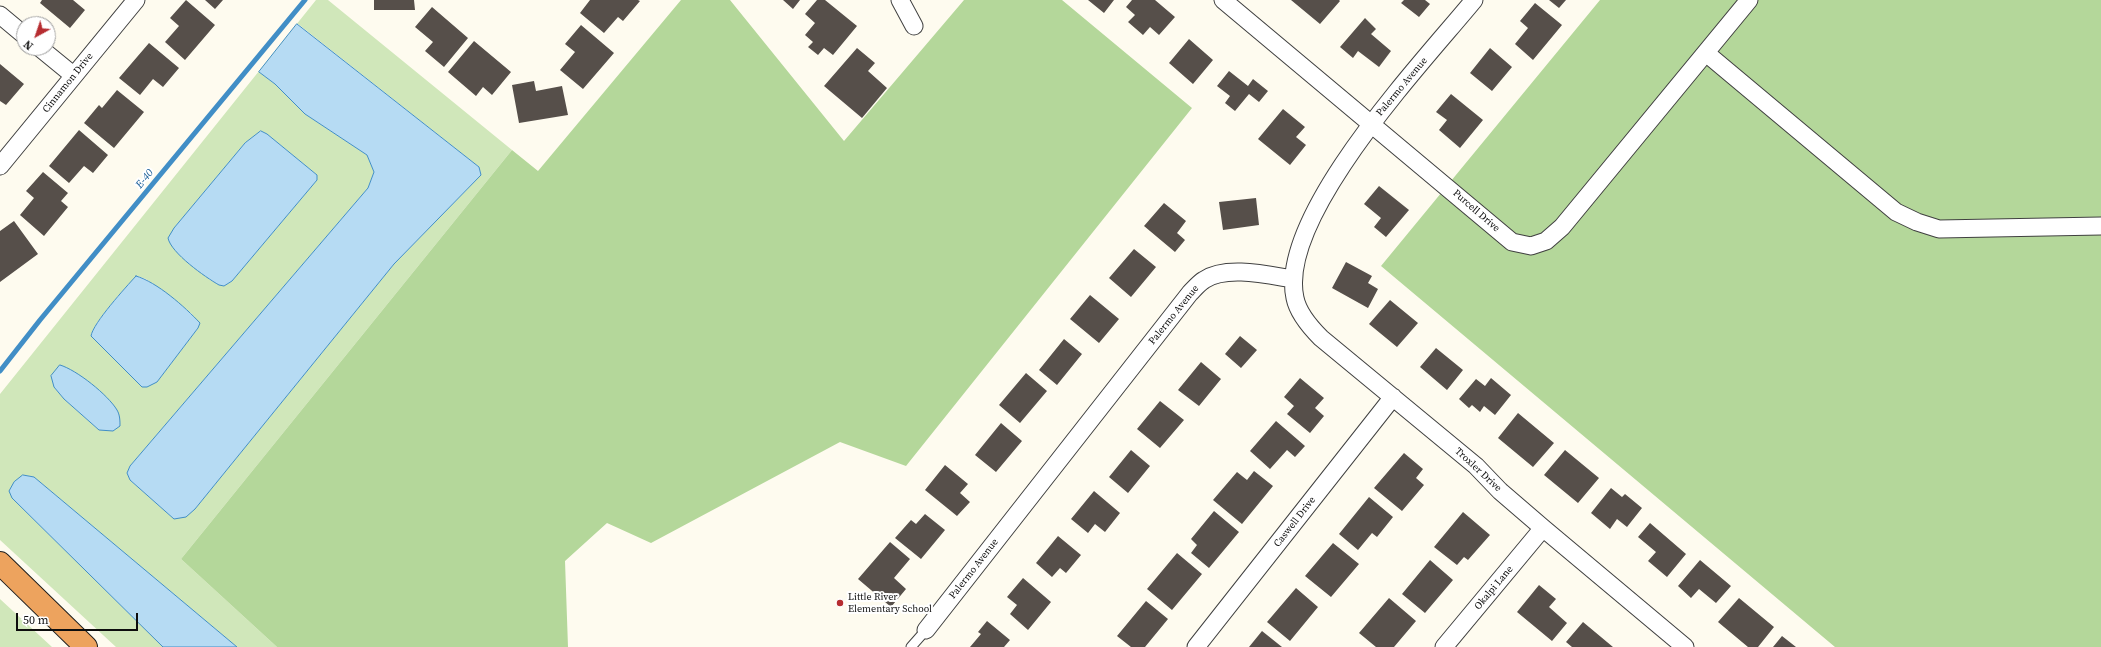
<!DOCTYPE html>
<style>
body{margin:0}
#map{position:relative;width:2101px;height:647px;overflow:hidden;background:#fefbef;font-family:"Source Serif 4",serif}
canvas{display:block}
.north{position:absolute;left:16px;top:16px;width:40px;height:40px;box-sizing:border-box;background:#fff;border:1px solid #9e9e9e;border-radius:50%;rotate:220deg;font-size:11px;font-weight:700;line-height:16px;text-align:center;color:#0d0d0d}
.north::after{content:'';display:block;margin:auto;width:14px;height:18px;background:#b62c30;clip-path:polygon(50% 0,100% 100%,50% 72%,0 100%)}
.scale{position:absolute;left:16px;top:613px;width:122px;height:18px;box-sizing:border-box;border:2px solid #0d0d0d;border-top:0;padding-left:5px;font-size:12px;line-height:14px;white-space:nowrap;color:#0d0d0d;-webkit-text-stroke:3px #fff;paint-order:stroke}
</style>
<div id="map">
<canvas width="2101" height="647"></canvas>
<div class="north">N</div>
<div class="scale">50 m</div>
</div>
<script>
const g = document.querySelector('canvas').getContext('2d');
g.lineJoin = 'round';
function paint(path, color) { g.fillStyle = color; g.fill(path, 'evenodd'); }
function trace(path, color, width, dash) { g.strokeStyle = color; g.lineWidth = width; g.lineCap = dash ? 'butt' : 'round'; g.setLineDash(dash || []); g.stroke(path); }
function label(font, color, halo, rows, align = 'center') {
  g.font = font + ' "Source Serif 4",serif'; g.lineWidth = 4; g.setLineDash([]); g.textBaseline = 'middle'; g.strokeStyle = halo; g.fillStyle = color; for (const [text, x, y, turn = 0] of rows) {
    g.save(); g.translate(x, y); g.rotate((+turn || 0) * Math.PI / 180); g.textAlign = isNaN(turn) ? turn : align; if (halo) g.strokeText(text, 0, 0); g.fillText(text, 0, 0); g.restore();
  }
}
const green = new Path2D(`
 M316 0H328L512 150 181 559 277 647H237L34 477 23 475 12 498 163 647H116L0 540V394ZM298 24 479 167 481 175 394 264 195 509 174 519 130 480 127 473 130 466 368 188 374 172 367 155 305 114 275 84 259 72ZM261 131 267 134 317 175V180L232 281 224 286 210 280 174 228 245 143ZM137 276 146 279 192 314 198 328 157 382 142 387 91 336C93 323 126 286 137 276ZM54 387 105 397 114 406 99 430 64 399Z
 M0 599 52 647H0Z`);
const forest = new Path2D(`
 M681 0H730L844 141 964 0H1062L1192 108 906 466 840 442 651 543 607 523 565 561 568 647H277L181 559 512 150 538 171Z
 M1600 0H2101V647H1835L1381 266Z`);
const water = new Path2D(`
 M297 24 479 167 481 175 394 264 195 509 186 517 174 519 130 480 127 473 130 466 368 188 374 172 367 155 305 114 275 84 259 72Z
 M261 131 267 134 317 175V180L232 281 224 286 219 285C205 277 171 253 168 238L174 228 245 143Z
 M136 276C157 282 185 307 200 323L198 328 157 382 147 387H142L91 336C93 323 126 287 136 276Z
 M60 365C77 370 108 395 117 410 120 415 120 421 120 426L113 431 99 430 64 399 54 387 51 376Z
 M23 475 34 477 237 647H163L12 498 9 491 14 482Z`);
const stream = new Path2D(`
 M0 371 40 320 305 0`);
const building = new Path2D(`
 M42 0H73L85 10 70 28 40 3Z
 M186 0 215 25 185 60 165 42 179 26 170 18Z
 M205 0H223L215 9Z
 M374 0H414L415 10H374Z
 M590 0H638L640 1 623 21 618 17 604 33 580 13Z
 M783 0H800L793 9Z
 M817 0H825L857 26 833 55 824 48 818 55 808 47 813 42 805 35 815 23 805 14Z
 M1088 0H1114L1104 13Z
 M1132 0H1155L1175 17 1159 35 1150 27 1143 35 1128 22 1135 15 1126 7Z
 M1291 0H1339L1340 1 1320 24Z
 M1404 0H1425L1430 4 1419 17 1401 3Z
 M1549 0H1566L1559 8Z
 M1535 3 1562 25 1533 60 1515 44 1528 28 1520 21Z
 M432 7 468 38 444 67 425 51 433 42 415 27Z
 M1365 18 1376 29 1371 34 1391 51 1379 67 1358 51 1353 58 1340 47Z
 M581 25 614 53 583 89 560 70 575 52 565 44Z
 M1189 39 1213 60 1193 84 1169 63Z
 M474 41 511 72 492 95 483 87 476 96 448 72Z
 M149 43 179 68 163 87 153 79 140 95 119 78Z
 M857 48 875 63 868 71 887 88 862 118 824 86Z
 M1490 48 1512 67 1492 91 1470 73Z
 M0 64 24 84 6 105 0 101Z
 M1229 71 1248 86 1253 79 1268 91 1259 102 1249 94 1235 111 1225 103 1230 96 1217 86Z
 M534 81 536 91 562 86 568 115 519 123 512 85Z
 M117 90 144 112 114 148 84 123 99 105 102 108Z
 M1451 94 1483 120 1460 148 1439 130 1447 120 1436 112Z
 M1283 109 1305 127 1296 137 1306 145 1290 165 1258 139Z
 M79 130 108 155 93 173 84 166 69 183 49 166Z
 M43 172 68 193 61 201 68 207 44 236 20 215 34 198 26 191Z
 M1379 186 1409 210 1386 237 1374 227 1381 218 1364 204Z
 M1256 198 1259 225 1223 230 1219 202Z
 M1164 203 1186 221 1177 233 1185 240 1175 252 1144 226Z
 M14 221 38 254 0 282V231Z
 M1134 249 1156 267 1131 297 1109 278Z
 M1346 262 1372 276 1368 283 1378 289 1368 308 1332 288Z
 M1090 295 1119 319 1099 343 1070 319Z
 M1390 300 1418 323 1397 347 1369 324Z
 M1240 336 1257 350 1241 368 1225 354Z
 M1064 339 1082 354 1057 385 1039 370Z
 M1436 348 1463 370 1447 390 1420 367Z
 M1201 362 1221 379 1199 406 1178 390Z
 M1026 373 1047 391 1020 423 999 405Z
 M1300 378 1324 398 1315 408 1324 416 1310 433 1287 414 1294 406 1284 397Z
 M1491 378 1511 395 1495 415 1484 406 1480 412 1472 405 1469 408 1459 399 1476 379 1485 386Z
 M1160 401 1184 420 1160 448 1137 429Z
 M1518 413 1554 443 1533 467 1498 438Z
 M1276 421 1305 446 1295 457 1287 450 1270 469 1250 451Z
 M1001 423 1022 441 996 472 975 455Z
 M1131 450 1150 466 1128 493 1109 477Z
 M1565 450 1599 478 1578 503 1544 475Z
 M1404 453 1423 469 1416 478 1424 485 1402 511 1374 488Z
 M945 465 968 484 960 493 970 502 957 516 925 490Z
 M1254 471 1273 486 1242 524 1213 500 1237 472 1247 480Z
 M1611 488 1622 497 1625 494 1642 508 1627 527 1617 519 1610 529 1591 513Z
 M1094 491 1120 513 1105 532 1095 524 1088 533 1071 519Z
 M1369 497 1393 517 1377 537 1372 533 1358 550 1339 534Z
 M1214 511 1239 532 1209 568 1191 553 1197 545 1191 539Z
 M1463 512 1490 535 1468 560 1464 557 1457 565 1434 547Z
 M925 514 945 530 921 559 895 538 911 520 916 524Z
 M1650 523 1686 554 1667 577 1648 561 1656 552 1638 537Z
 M1058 536 1081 555 1066 573 1060 568 1052 577 1036 563Z
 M890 542 910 559 894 578 906 589 891 607 858 579Z
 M1333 543 1359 564 1331 597 1305 576Z
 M1177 553 1202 574 1172 610 1147 589Z
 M1430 560 1453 580 1425 613 1402 594Z
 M1700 560 1731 586 1716 603 1699 589 1691 598 1678 586Z
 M1023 578 1051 602 1028 630 1010 614 1017 605 1007 597Z
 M1539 585 1556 599 1549 607 1567 623 1552 641 1517 612Z
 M1296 588 1318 607 1290 641 1267 622Z
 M1389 598 1416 621 1394 647H1376L1359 633Z
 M1739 598 1774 627 1758 647H1748L1718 622Z
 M1146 601 1168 619 1145 647H1131L1117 636Z
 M987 621 1010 640 1004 647H970L981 634 978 632Z
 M1583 622 1613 647H1572L1566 642Z
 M1262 631 1282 647H1249Z
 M1782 636 1796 647H1773Z`);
const lane = new Path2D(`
 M911 647 926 630`);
const street = new Path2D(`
 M900 0 914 26
 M1223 0 1512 242 1531 246 1546 241 1562 227 1749 0
 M1474 0C1424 61 1277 216 1295 298 1298 313 1310 327 1321 338L1476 466 1500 491 1543 528 1685 647
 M0 15 24 35
 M40 48 73 75
 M1706 53 1896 212 1917 222 1939 229 2101 226
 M0 166 136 0
 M926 630 1190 293C1194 289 1199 283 1204 280 1226 265 1268 275 1293 279
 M1196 647 1393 397
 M1444 647 1543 528`);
const highway = new Path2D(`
 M0 563 86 647`);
const markers = [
 [840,603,4,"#b62c30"]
];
const streetNames = [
 ["Cinnamon Drive",68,83,-51],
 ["Palermo Avenue",1402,87,-50],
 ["Purcell Drive",1476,211,41],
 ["Palermo Avenue",1174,315,-51],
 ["Troxler Drive",1478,470,43],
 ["Caswell Drive",1295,522,-52],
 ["Palermo Avenue",974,569,-52],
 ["Okalpi Lane",1494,588,-50]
];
const poiNames = [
 ["Little River",848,597],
 ["Elementary School",848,609]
];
const waterNames = [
 ["E-40",145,179,-51]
];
paint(green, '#d0e7ba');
paint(forest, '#b4d79a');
paint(water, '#b6dbf3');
trace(water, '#418ec6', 1);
trace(stream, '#418ec6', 5);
paint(building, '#564f4a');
trace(lane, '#404040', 11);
trace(street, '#404040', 19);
trace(highway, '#1e1e1e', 24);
trace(lane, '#fff', 9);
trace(street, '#fff', 17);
trace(highway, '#eda35e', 22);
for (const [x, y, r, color] of markers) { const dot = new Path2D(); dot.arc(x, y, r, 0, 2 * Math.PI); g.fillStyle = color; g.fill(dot); trace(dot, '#fff', 1.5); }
label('10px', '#0d0d0d', '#fff', streetNames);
label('10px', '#0d0d0d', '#fff', poiNames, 'left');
label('italic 11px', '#1d6099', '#fff', waterNames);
</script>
